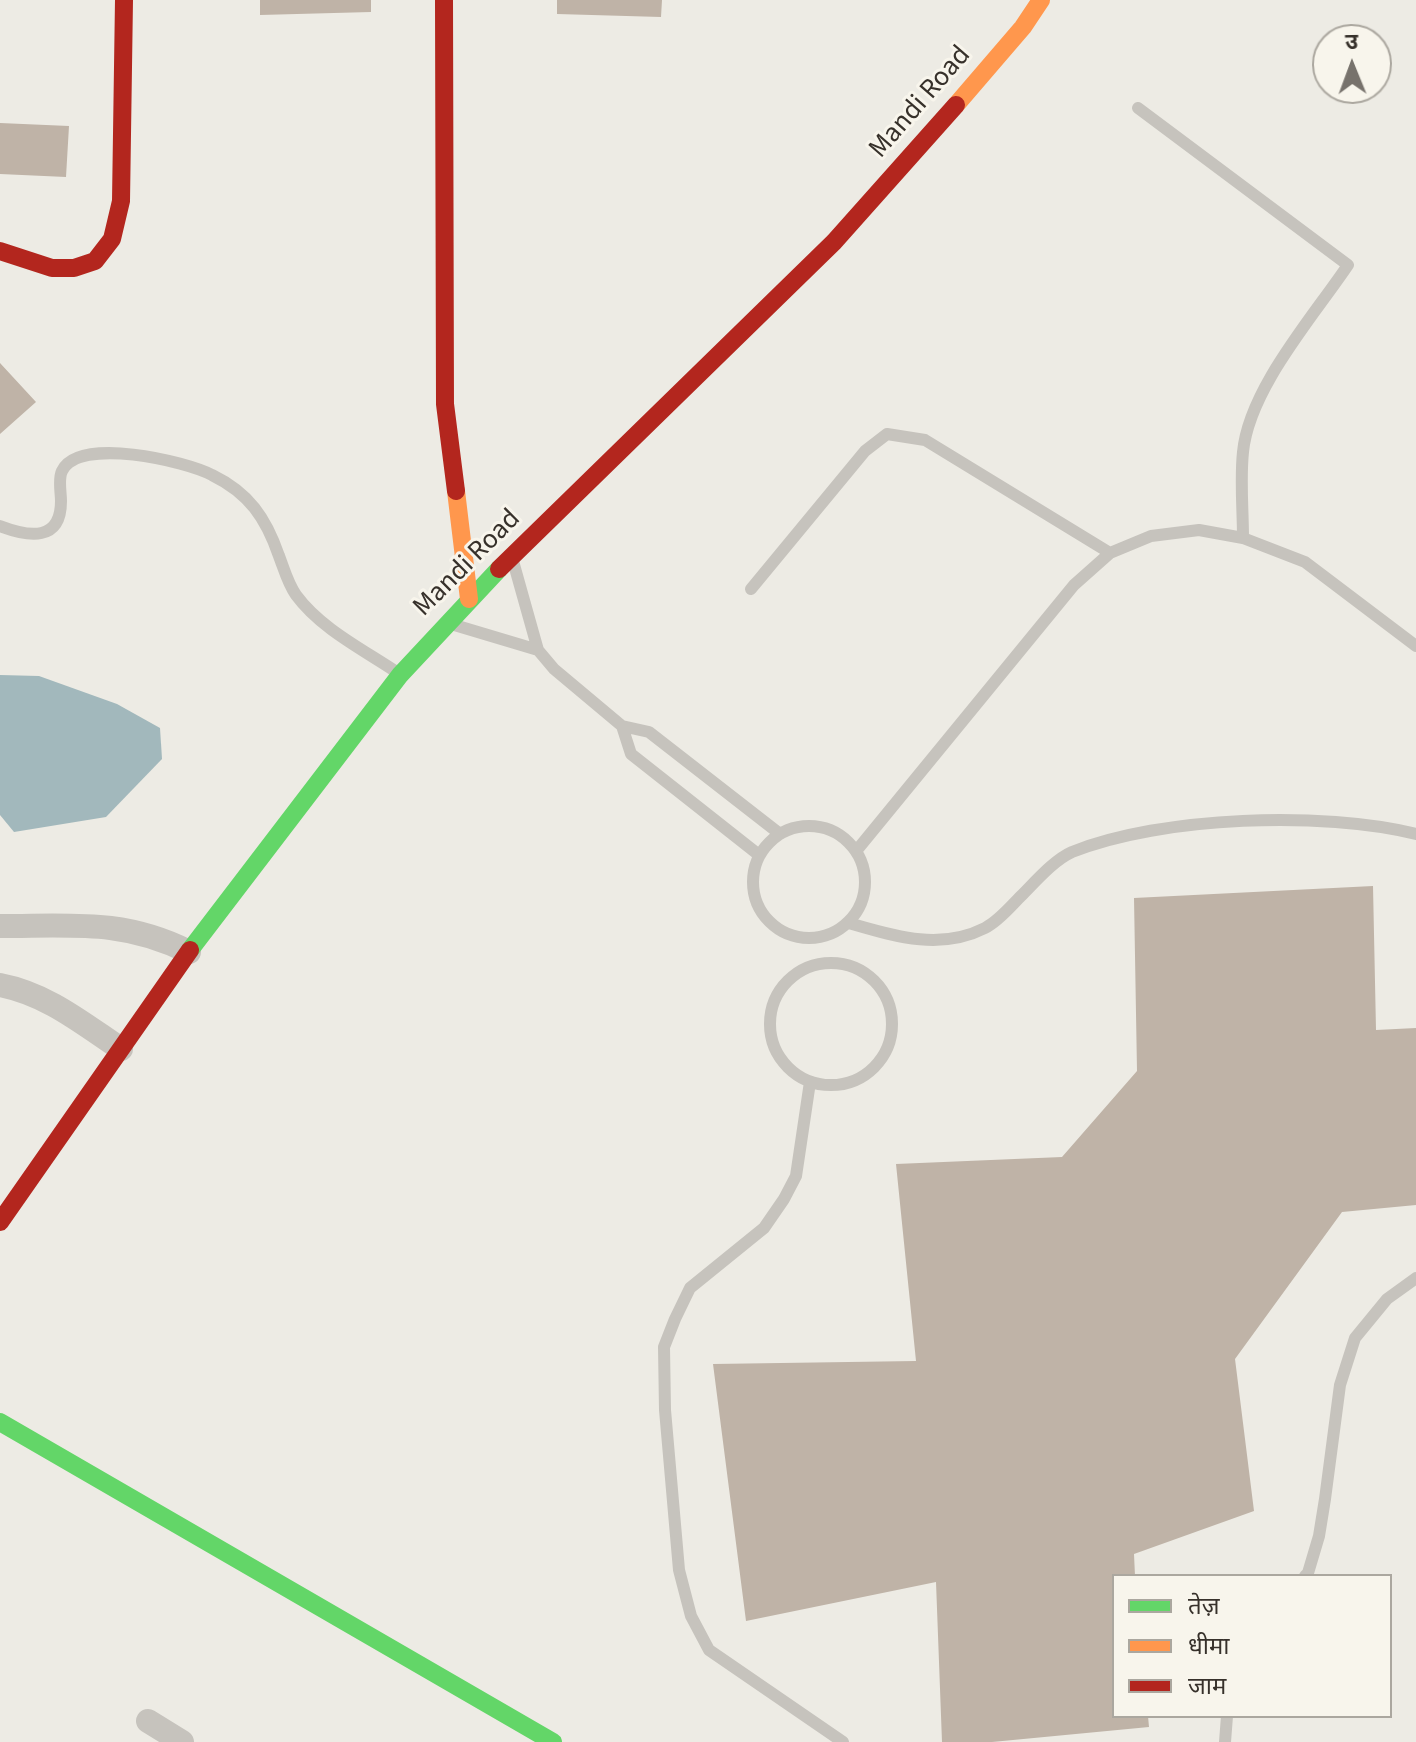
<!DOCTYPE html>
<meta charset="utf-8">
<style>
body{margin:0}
#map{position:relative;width:1416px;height:1742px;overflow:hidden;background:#edebe4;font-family:"Source Sans 3","Noto Sans Devanagari",sans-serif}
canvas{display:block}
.legend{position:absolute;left:1112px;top:1574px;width:280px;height:144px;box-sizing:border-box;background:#f8f5ec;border:2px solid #aba79f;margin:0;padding:10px 14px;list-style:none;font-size:24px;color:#37312b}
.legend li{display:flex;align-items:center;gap:16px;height:40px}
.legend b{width:40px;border:2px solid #aba79f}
.north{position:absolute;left:1312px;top:24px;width:80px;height:80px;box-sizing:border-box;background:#f8f5ec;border:2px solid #aba79f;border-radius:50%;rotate:359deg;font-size:22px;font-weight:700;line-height:32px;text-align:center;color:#37312b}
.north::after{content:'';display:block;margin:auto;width:28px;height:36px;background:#77726c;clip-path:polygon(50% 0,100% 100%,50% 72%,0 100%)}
</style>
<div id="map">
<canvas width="1416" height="1742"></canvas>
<ul class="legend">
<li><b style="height:10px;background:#63d668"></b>तेज़</li>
<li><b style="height:10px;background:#ff974d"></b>धीमा</li>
<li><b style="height:10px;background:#b3261e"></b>जाम</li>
</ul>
<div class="north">उ</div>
</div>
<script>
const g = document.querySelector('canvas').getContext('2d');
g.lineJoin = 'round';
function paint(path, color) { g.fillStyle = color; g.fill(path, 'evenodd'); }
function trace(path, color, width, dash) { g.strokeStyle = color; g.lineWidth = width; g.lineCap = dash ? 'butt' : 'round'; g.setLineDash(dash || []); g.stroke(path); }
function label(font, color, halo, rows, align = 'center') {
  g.font = font + ' "Source Sans 3",sans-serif'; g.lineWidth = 6; g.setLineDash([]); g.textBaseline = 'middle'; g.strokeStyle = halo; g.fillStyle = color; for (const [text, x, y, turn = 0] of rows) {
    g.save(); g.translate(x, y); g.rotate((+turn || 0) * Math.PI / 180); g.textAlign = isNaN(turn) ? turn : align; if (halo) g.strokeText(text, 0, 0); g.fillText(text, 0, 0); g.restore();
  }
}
const water = new Path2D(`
 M0 675 39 676 117 704 160 728 162 759 106 817 14 832 0 815Z`);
const building = new Path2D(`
 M260 0H371V12L260 15Z
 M557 0H662L661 17 557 14Z
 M0 123 69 126 66 177 0 174Z
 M0 363 36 402 0 434Z
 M1373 886 1376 1030 1416 1028V1205L1342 1212 1235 1359 1254 1511 1134 1554 1135 1576H1114V1716H1148L1149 1727 992 1742H942L936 1582 746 1621 713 1364 916 1361 896 1164 1062 1157 1137 1071 1134 898Z`);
const lane = new Path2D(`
 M1138 108 1348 265C1313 317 1249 389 1243 452 1240 480 1243 510 1243 538
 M0 526C29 537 61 542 61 501 61 492 58 479 62 471 79 436 185 461 212 475 249 493 266 518 279 556 284 569 288 584 296 595 321 629 364 650 398 673
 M513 561 538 650
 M751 589 865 451 887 434 925 440 1110 553
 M451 624 538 650 554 669 622 726 649 732 780 834
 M622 726 631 754 759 855
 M753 882a56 56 0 1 1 112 0a56 56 0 1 1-112 0Z
 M857 850 1074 585 1110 553 1151 536 1199 530 1243 538 1305 562 1416 646
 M849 923C894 936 940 951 985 928 999 921 1011 906 1021 896 1036 881 1054 860 1072 852 1162 816 1323 811 1416 834
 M770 1024a61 61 0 1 1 122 0a61 61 0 1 1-122 0Z
 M810 1082 796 1176 784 1199 764 1228 690 1288 675 1319 664 1347 665 1410 679 1570 691 1616 709 1650 843 1742
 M1305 1576 1308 1573 1319 1536 1325 1499 1340 1385 1355 1338 1387 1299 1416 1278
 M1225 1742 1227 1716`);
const street = new Path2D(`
 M0 926C71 926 124 919 189 952
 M0 985C47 994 82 1023 121 1049
 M148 1721 182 1742`);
const fast = new Path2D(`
 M190 950 400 675 499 569
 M0 1422 553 1742`);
const slow = new Path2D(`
 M956 105 1023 27 1041 0
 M456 491 469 599`);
const jam = new Path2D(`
 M444 0 445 404 456 491
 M0 251 52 268H74L95 261 112 239 121 201 124 0
 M499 569 834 242 956 105
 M0 1222 190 950`);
const streetNames = [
 ["Mandi Road",921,103,-49],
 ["Mandi Road",468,564,-45]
];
paint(water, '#a2b8bc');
paint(building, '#bfb3a7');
trace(lane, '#c6c3bd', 12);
trace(street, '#c6c3bd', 24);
trace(fast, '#63d668', 18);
trace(slow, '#ff974d', 18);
trace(jam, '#b3261e', 18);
label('28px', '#37312b', '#f8f5ec', streetNames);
</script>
